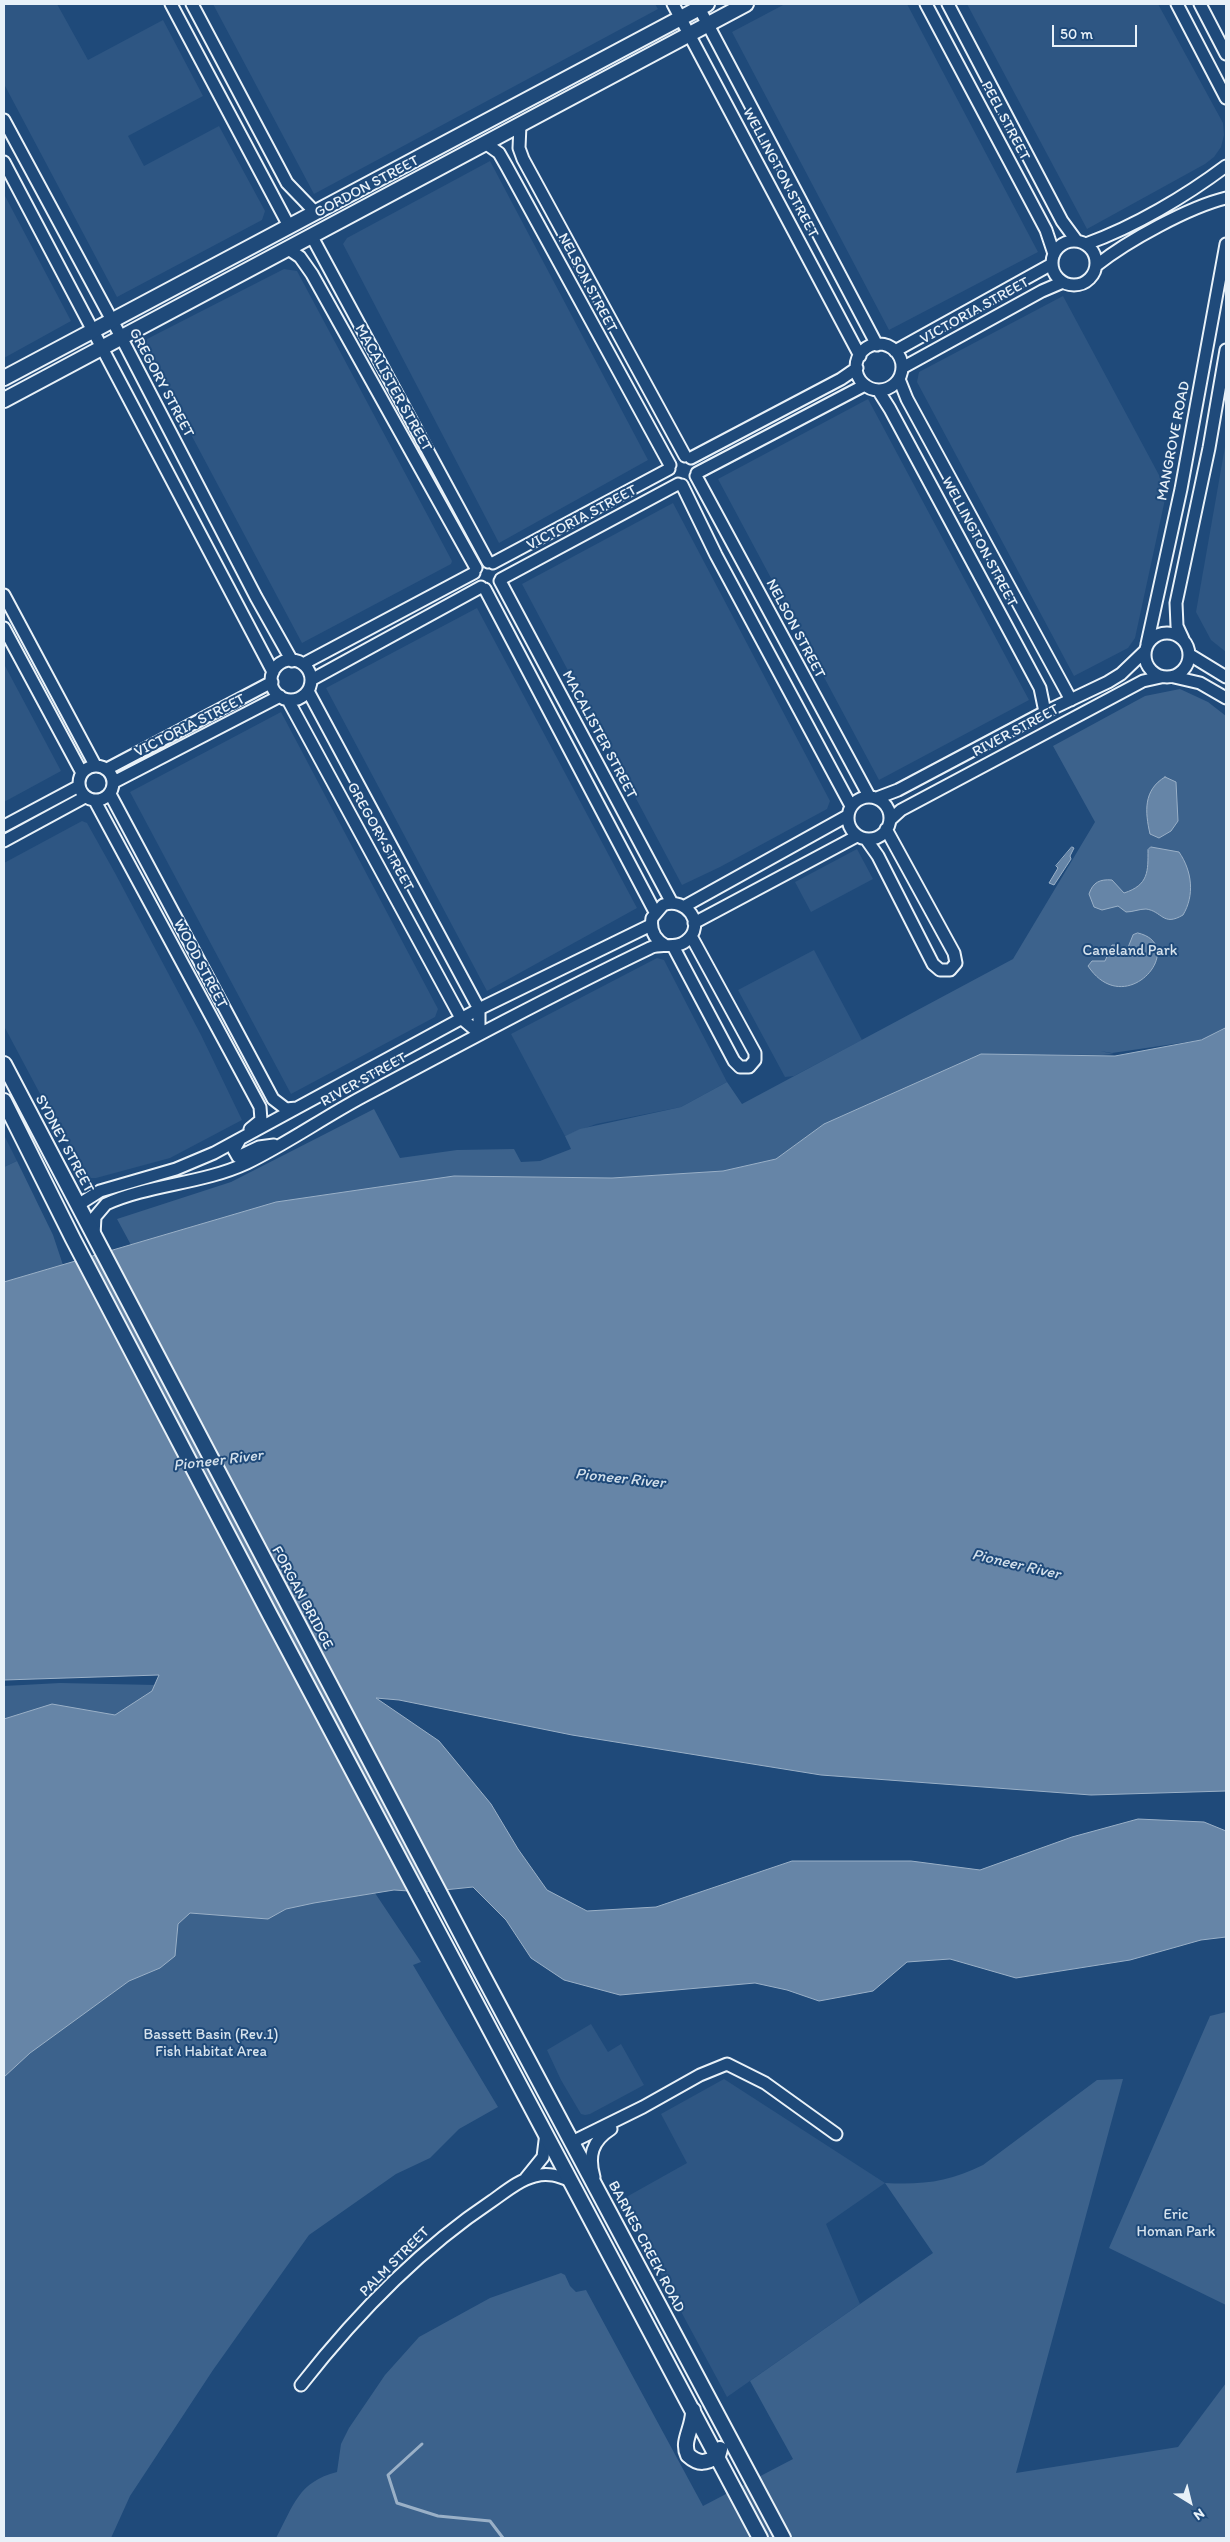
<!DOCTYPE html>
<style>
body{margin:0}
#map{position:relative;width:1230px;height:2542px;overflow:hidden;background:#1f4a7a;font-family:Itim,sans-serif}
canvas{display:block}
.frame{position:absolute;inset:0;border:5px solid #e8f1f8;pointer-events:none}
.north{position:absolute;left:1165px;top:2477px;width:50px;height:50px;-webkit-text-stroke:4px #1f4a7a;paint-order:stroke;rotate:144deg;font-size:14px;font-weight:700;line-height:20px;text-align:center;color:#e8f1f8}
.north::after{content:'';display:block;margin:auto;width:18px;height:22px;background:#e8f1f8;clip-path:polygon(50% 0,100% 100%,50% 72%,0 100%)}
.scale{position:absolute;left:1052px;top:25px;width:85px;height:22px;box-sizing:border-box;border:2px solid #e8f1f8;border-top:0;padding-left:6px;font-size:15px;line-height:18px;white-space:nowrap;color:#e8f1f8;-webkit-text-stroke:4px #1f4a7a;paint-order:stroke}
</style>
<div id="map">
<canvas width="1230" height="2542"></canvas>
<div class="frame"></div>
<div class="north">N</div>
<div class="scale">50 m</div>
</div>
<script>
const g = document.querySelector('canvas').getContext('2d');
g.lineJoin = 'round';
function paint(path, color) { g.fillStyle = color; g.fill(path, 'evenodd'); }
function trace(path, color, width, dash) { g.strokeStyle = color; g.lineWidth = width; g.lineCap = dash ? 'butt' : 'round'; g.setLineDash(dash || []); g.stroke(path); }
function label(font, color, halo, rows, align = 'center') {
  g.font = font + ' Itim,sans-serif'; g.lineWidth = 4; g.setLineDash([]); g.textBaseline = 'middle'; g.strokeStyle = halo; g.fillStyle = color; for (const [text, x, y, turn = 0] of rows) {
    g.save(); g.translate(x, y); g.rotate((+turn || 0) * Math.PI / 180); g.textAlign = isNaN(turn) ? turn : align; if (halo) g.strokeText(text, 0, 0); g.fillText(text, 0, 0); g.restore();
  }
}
const built = new Path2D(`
 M4 4H57L88 60 163 20 203 96 128 136 144 166 219 126 265 211 262 220 117 297 4 84Z
 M213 4H655L658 9 314 194Z
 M785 4H907L1038 252 889 330 732 32Z
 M967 4H1158L1223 123 1224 135 1221 147 1214 157 1205 164 1087 229Z
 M490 161 648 460 499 543 343 244 347 238Z
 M4 194 71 321 4 358Z
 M284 269 297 271 452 561 451 564 302 643 145 348 147 339Z
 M1063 296 1167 490 1135 638 1128 648 1074 676 917 382 919 372Z
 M868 399 1029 700 879 780 718 479Z
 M1226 441V652L1211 640 1196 612Z
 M673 503 830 801 827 809 720 867 682 885 522 584Z
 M477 608 637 908 487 991 326 688Z
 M4 664 61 771 4 802Z
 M281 712 438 1009 435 1017 291 1094 130 792Z
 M82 821 87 823 115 873 201 1035 242 1120 170 1158 96 1178H88L81 1171 4 1026V863Z
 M857 849 873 879 811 912 795 882Z
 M814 950 862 1040 794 1076 785 1077 738 990Z
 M657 958 664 960 727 1082 681 1107 596 1124 565 1136 511 1034Z
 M4 1135 17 1161 4 1167Z
 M591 2024 608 2052 621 2044 644 2085 590 2114 585 2115 581 2114 561 2080 547 2050Z
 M724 2079 885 2183 826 2224 860 2304 727 2397 621 2200 687 2163 661 2114Z`);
const green = new Path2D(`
 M1180 689 1208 702 1226 716V1028L1201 1040 1112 1053 1100 1051 1114 1054 1102 1055 981 1054 824 1124 776 1159 723 1171 612 1178 455 1176 276 1202 131 1245 117 1219 231 1182 374 1109 400 1158 457 1150 514 1149 521 1162 540 1161 571 1149 565 1136 580 1129 681 1107 727 1082 742 1104 1013 959 1095 822 1053 746 1145 696Z
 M17 1161 53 1235 63 1265 4 1282V1167Z
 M60 1683 204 1686 358 1896 375 1893 421 1962 413 1965 498 2107 459 2129 430 2158 396 2174 309 2235 213 2370 130 2496 111 2538H4V1686Z
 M1226 2012V2305L1109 2248 1210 2016Z
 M1123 2079 1016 2473 1178 2447 1226 2383V2538H276C294 2505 298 2482 337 2472L341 2444 349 2428 385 2375 419 2337 490 2298 561 2273 565 2275 570 2286 576 2292 586 2290 703 2506 793 2459 750 2381 933 2253 885 2183C922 2185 949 2182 983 2165L1097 2080Z`);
const water = new Path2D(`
 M1165 777 1176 782 1178 821 1171 831 1159 838 1150 834C1145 812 1143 790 1165 777Z
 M1072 847 1074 848 1070 856 1071 859 1054 885 1049 883 1058 868 1056 866Z
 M1151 847 1179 852C1192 871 1195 895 1183 915 1163 927 1162 911 1146 909 1139 909 1133 912 1126 912L1118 906 1102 910 1094 907 1089 894C1093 882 1100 879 1112 880L1124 893C1149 885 1148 871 1148 850Z
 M1138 933C1190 945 1126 1023 1088 966L1092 961H1105L1112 945H1115L1120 951 1127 950 1133 935Z
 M1226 1028V1791L1091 1795 821 1775 572 1735 399 1700 376 1698 439 1741 491 1804 518 1849 547 1890 587 1911 656 1907 792 1861H911L980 1870 1072 1837 1138 1819 1204 1822 1226 1831V1937L1201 1940 1130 1960 1016 1978 950 1959 907 1962 873 1991 819 2001 787 1990 755 1983 620 1995 564 1980 531 1958 506 1920 473 1887 424 1892 394 1890 314 1903 286 1909 268 1919 190 1913 178 1924 175 1956 160 1968 129 1981 30 2053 4 2077V1719L52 1704 115 1715 152 1691 159 1675 4 1680V1282L276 1202 454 1176 612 1178 723 1171 776 1159 824 1124 981 1054 1115 1056 1201 1040Z`);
const stream = new Path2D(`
 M422 2444 388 2475 397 2503 438 2516 490 2521 503 2538`);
const minor = new Path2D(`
 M171 4 289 226
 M192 4 287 183 315 212
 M673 4 860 356
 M697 4 877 345
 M926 4 1046 230 1054 254
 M948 4 1062 221 1076 240
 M1177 4 1226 98
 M1200 4 1226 54
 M4 120 121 337 256 597 292 661
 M520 125 519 148 523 159 685 456
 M485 143 499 153 507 167 670 465
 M4 162 273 672
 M311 235 488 562
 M1052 263a22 22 0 1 1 44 0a22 22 0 1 1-44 0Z
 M1086 244C1134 227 1186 196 1226 166
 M287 248 300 257 312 274 476 568
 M1097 265C1127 241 1189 207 1226 198
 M856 367a23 23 0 1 1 46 0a23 23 0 1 1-46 0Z
 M895 351 1052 264
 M902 368 1042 291 1063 282
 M899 379 907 399 1071 700
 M878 390 890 409 1040 688 1045 712
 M691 458 841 379 857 368
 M697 473 865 385
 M696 476 869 796
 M682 485 716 555 851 806
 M493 563 669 469
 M501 579 678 484
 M500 581 672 903
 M485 589 655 912
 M4 595 95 765
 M4 628 82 773
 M1145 655a22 22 0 1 1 44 0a22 22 0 1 1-44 0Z
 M1183 639 1177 626 1176 603 1209 448 1226 350
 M1147 644 1181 489 1226 244
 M1190 655 1226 677
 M271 680a20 20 0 1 1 40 0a20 20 0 1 1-40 0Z
 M303 664 474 573
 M1174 677 1200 683 1226 698
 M311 680 481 587
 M308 691 479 1009V1033
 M288 700 461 1018 479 1033
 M79 783a17 17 0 1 1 34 0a17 17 0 1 1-34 0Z
 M107 769 272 682
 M114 782 280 696
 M110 794 273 1099 286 1109 297 1108
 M848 818a21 21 0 1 1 42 0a21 21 0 1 1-42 0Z
 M877 798 898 790 1045 712 1108 682 1121 674 1144 652
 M95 801 260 1107 261 1120 250 1129
 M890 820 901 810 1143 681 1161 677
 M4 826 79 786
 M866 839 878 856 933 964 940 970H950L956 963 954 953 886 829
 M4 841 85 797
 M685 906 847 816
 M694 923 857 836
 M673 946 734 1061 740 1067H749L755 1060V1053L691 936
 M240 1139 234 1150 238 1157 259 1147 274 1145
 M78 1205 100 1191 176 1169 214 1153 479 1009 651 925
 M94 1235 95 1217 106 1204C150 1184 202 1184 247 1163 286 1144 323 1118 362 1097 457 1046 552 995 650 948 661 942 675 950 686 941 707 925 686 896 663 905L652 918C650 930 654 939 665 945
 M572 2142 643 2107 700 2075 727 2064 765 2083 836 2134
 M594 2177C588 2156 592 2141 611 2129
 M526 2178 543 2157 546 2133
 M301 2385C355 2316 420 2249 492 2201 505 2192 519 2180 535 2176 548 2172 559 2176 571 2181`);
const major = new Path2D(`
 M4 378 707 4
 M4 400 746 4
 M4 1064 480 1970 783 2538
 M4 1101 73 1239 270 1615 760 2538
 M693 2410C694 2427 681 2441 688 2455 699 2465 706 2463 718 2456L720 2449`);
const streetNames = [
 ["PEEL STREET",1005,121,62],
 ["WELLINGTON STREET",780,173,62],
 ["GORDON STREET",367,187,-28],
 ["NELSON STREET",587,283,62],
 ["VICTORIA STREET",975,311,-29],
 ["GREGORY STREET",161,383,62],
 ["MACALISTER STREET",393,388,61],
 ["MANGROVE ROAD",1174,441,-79],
 ["VICTORIA STREET",582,518,-28],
 ["WELLINGTON STREET",979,542,62],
 ["NELSON STREET",795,629,62],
 ["VICTORIA STREET",190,726,-27],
 ["RIVER STREET",1016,731,-28],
 ["MACALISTER STREET",599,735,62],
 ["GREGORY STREET",380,837,61],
 ["WOOD STREET",200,964,62],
 ["RIVER STREET",364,1080,-29],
 ["SYDNEY STREET",64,1144,62],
 ["FORGAN BRIDGE",302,1598,62],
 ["BARNES CREEK ROAD",646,2247,62],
 ["PALM STREET",395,2262,-45]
];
const parkNames = [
 ["Caneland Park",1130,951],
 ["Bassett Basin (Rev.1)",211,2035],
 ["Fish Habitat Area",211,2052],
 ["Eric",1176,2215],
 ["Homan Park",1176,2232]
];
const waterNames = [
 ["Pioneer River",218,1461,-7],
 ["Pioneer River",620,1479,6],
 ["Pioneer River",1016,1565,13]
];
paint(built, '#2e5683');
paint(green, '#3c628c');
paint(water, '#6685a7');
trace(water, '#9ab0c7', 1);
trace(stream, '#9ab0c7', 3);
trace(minor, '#e8f1f8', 15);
trace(major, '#e8f1f8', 18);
trace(minor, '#1f4a7a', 11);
trace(major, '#1f4a7a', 14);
label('15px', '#e8f1f8', '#1f4a7a', streetNames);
label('15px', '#d7e3ed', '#1f4a7a', parkNames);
label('italic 16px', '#d4e1ec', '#1f4a7a', waterNames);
</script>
